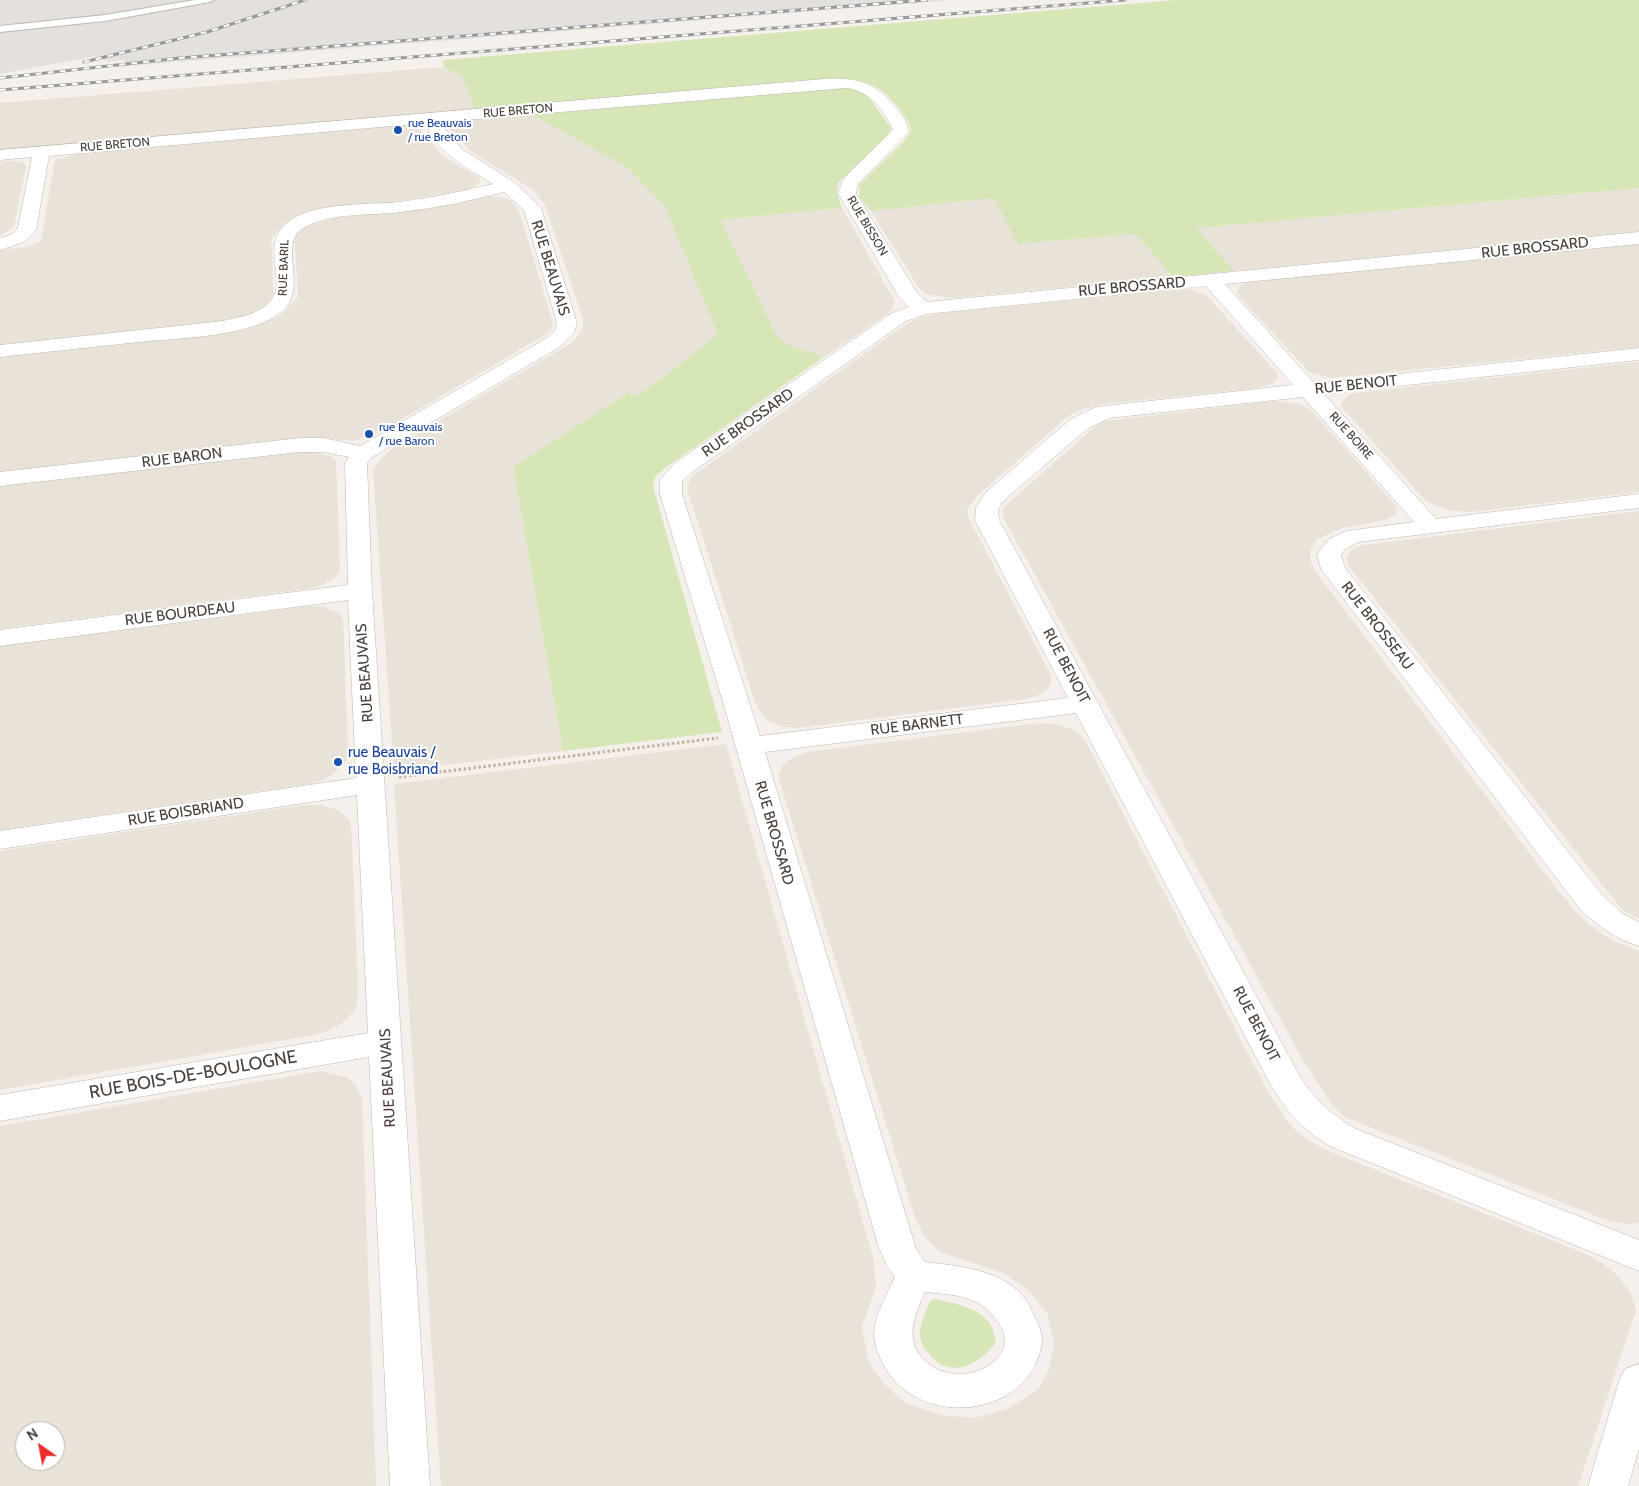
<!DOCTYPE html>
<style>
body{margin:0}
#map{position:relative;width:1639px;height:1486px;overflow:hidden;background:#f5f0eb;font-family:Cabin,sans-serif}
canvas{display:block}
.north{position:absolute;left:15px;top:1421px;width:50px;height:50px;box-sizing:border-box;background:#fff;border:1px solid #b6b3b0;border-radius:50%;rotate:327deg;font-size:14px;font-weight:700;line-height:20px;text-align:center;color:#494039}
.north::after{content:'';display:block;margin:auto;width:18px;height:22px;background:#ee2b28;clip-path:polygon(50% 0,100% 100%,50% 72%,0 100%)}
</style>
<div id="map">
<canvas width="1639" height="1486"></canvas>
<div class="north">N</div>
</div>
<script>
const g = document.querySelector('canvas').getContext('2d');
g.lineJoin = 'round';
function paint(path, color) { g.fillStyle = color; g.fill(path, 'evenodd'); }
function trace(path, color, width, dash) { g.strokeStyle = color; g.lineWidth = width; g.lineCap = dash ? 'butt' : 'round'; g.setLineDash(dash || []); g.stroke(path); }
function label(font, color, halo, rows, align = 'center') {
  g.font = font + ' Cabin,sans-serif'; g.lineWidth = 4; g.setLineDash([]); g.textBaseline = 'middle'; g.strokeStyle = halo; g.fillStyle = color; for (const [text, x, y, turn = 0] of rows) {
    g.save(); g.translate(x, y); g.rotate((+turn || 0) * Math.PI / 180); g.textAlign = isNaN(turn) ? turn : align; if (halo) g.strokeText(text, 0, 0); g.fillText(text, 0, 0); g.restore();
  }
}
const residential = new Path2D(`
 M444 67 462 76 475 110 0 151V103Z
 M531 114 628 168 665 207 719 334 665 376 636 396 628 393 513 468 563 751 394 771 373 470 379 461 391 449 573 342 583 329V319L545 205 533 190 472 152 450 130 451 126 459 121Z
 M401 125 414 126 420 129 444 157 476 176 480 179V183L469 189 294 219 285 224 271 238 274 298 258 312 236 320 0 346V250L26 247 41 241 55 160 80 153Z
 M12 161 22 162 26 166 14 226 0 236V162Z
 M1639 188V232L1234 271 1195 228Z
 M488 196 504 198 510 200 518 208 553 323 550 332 380 432 353 441 312 437 0 473V356L231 332 248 329 280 316 298 297 295 244V236L305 227 337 217 404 211Z
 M996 198 1019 244 1136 234 1173 277 952 298 932 295 924 293 919 288 871 211Z
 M842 208 895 302 889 313 824 357 785 344 775 333 721 220Z
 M1639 244V347L1332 378 1309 372 1238 295 1237 291 1239 286 1251 281Z
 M1178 289H1190L1206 295 1277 373 1278 378 1273 383 1258 388 1103 404 1077 411 1066 418 978 495 967 509 968 517 1051 675V682L1047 690 1037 696 1025 699 797 728 784 727 768 721 762 715 755 702 687 488 691 477 905 325 921 317 949 311Z
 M1639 362V492L1470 512 1448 510 1426 501 1340 405 1348 395 1355 393Z
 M1273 401 1300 404 1311 410 1397 507 1396 514 1386 520 1342 528 1316 540 1310 551 1311 563 1315 571 1559 892 1578 914 1596 930 1615 942 1639 951V1222L1630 1224 1612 1222 1364 1125 1343 1116 1329 1101 1302 1058 1004 519 1002 512 1005 506 1098 424 1105 421Z
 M308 450 332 457 336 461 340 570 335 578 320 586 306 589 0 629V486Z
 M1639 511V919L1623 910 1612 897 1348 565 1347 559 1349 553 1355 548 1364 545Z
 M311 606 324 607 337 613 343 618 348 752 346 761 335 772 323 780 308 784 0 830V646Z
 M1039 723 1057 724 1075 730 1084 738 1269 1094 1284 1117 1296 1131 1321 1148 1581 1252 1599 1261 1618 1276 1631 1294 1636 1310 1578 1486H441L394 784 726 744 873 1258 876 1287 862 1326 868 1360 882 1382 905 1403 942 1415 975 1418 1007 1409 1039 1389 1049 1370 1054 1344 1047 1313 1029 1291 1003 1273 940 1252 925 1237 916 1220 778 776 783 765 794 757 807 752Z
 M303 805H320L335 809 345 815 351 823 358 987 357 1005 347 1020 330 1030 313 1035 0 1090V851Z
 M321 1071 348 1078 357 1087 362 1100 376 1486H0V1126ZM25 1431H55V1461H25Z`);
const industrial = new Path2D(`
 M0 0H953L126 66 124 60 108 62 97 56 0 74Z`);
const green = new Path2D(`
 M1177 0H1639V188L1196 228 1234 271 1173 277 1136 234 1018 244 995 198 871 211 860 198 859 185 904 141 911 131C909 121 904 115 898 107 882 88 874 83 849 80L475 110 462 76 444 67 443 60Z
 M847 87 866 93 891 128 889 134 838 183 837 193 842 208 721 220 775 333 786 344 824 357 665 468 655 477 653 486 722 732 563 751 513 467 628 393 636 396 665 376 718 334 665 207 628 168 531 114Z
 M935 1299C963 1306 992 1309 996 1342 981 1363 952 1380 931 1356 926 1351 920 1343 920 1335 919 1325 927 1311 930 1301Z`);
const path = new Path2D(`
 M399 777 718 738`);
const service = new Path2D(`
 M195 0H214L210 2 105 21 0 32V26L105 15Z`);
const minor = new Path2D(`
 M824 79C858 78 874 81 896 108 902 115 907 122 909 131L907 134 858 184 856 193 917 293 927 302 1639 232V244L1225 284 1314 383 1639 348V360L1324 394 1436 519 1639 494V508L1359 542 1345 549 1341 555 1345 568 1602 895 1623 914 1639 922V946C1615 939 1598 925 1580 909L1321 569 1317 555 1329 539 1346 531 1414 522 1303 397 1109 418 1087 429 1002 502 998 510 999 520 1299 1075C1313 1099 1332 1115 1356 1129L1639 1240V1271L1332 1147C1302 1130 1285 1110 1268 1080L1076 713 765 752 916 1249 925 1262C958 1266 1000 1269 1023 1296 1028 1302 1031 1309 1034 1316 1045 1335 1044 1346 1035 1365 1008 1420 917 1422 886 1369 880 1358 874 1346 874 1334 875 1313 887 1295 895 1277L887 1266 878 1245 725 709 660 494V480L675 463 892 313 909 307 899 297 838 193 844 178 893 130 891 125C883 107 866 90 846 88L442 122 444 128 463 150 514 182 541 208 577 323 574 333 561 346 381 452 371 458 367 463 372 591 430 1486H390L369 1057 0 1121V1095L368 1033 357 795 0 849V831L356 778 348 600 0 646V630L348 585 345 463 349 457 324 452H300L0 486V472L300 438H324L360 446 547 338 555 331 557 323 524 210 504 192C470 201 436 208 401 212 368 216 334 212 305 227 275 242 311 289 281 312 251 337 178 338 139 342 93 347 46 352 0 357V345L223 321C238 317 257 315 269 303 290 281 258 247 288 222 312 202 369 205 399 202 431 198 462 191 493 184 470 170 434 151 426 123L49 156 36 230 24 242 0 250V238L12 234 18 228 32 157 0 160V150ZM1206 286 1293 385 1096 407 1071 419 986 492 976 508 975 520 1068 698 760 736 682 494V481L691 473 906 321 926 314ZM925 1292C941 1294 959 1294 974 1301 991 1308 1016 1337 1000 1355 981 1379 944 1381 923 1359 904 1338 915 1314 925 1292Z
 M1639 1364V1449L1628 1486H1588L1619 1381 1625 1369Z`);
const rail = new Path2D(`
 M84 62 207 32 305 0
 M0 78 180 58 927 0
 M0 90 1125 0`);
const markers = [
 [398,130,5,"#1a4fb4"],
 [369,434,5,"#1a4fb4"],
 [338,762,5,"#1a4fb4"]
];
const farStreetnames = [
 ["RUE BRETON",518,111,-5],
 ["RUE BRETON",115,145,-5],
 ["RUE BISSON",867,226,59],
 ["RUE BARIL",284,268,-88],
 ["RUE BOIRE",1351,436,48]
];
const farTransitnames = [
 ["rue Beauvais",408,123],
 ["/ rue Breton",408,137],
 ["rue Beauvais",379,427],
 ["/ rue Baron",379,441]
];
const streetNames = [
 ["RUE BROSSARD",1535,248,-6],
 ["RUE BEAUVAIS",550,268,73],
 ["RUE BROSSARD",1132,287,-5],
 ["RUE BENOIT",1356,385,-6],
 ["RUE BROSSARD",748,423,-35],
 ["RUE BARON",182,458,-7],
 ["RUE BOURDEAU",180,614,-7],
 ["RUE BROSSEAU",1377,626,52],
 ["RUE BENOIT",1066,666,62],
 ["RUE BEAUVAIS",365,673,-94],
 ["RUE BARNETT",917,725,-7],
 ["RUE BOISBRIAND",186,812,-9],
 ["RUE BROSSARD",774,833,74],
 ["RUE BENOIT",1256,1024,62],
 ["RUE BEAUVAIS",388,1078,-93]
];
const transitNames = [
 ["rue Beauvais /",348,753],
 ["rue Boisbriand",348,770]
];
const nearStreetnames = [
 ["RUE BOIS-DE-BOULOGNE",193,1075,-10]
];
paint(residential, '#e8e2d9');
paint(industrial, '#e4e0dc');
paint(green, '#d7e6b6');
trace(service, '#c0b7ae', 2);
trace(minor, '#c0b7ae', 1);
trace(path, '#c1b1a0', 3, [2.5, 2.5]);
paint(service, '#fff');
paint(minor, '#fff');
trace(rail, '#999', 3);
trace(rail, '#fff', 2, [6]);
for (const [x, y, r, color] of markers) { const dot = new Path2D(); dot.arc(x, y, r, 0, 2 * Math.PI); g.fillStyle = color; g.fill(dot); trace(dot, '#fff', 2); }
label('12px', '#494039', '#fff', farStreetnames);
label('12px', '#164399', '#fff', farTransitnames, 'left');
label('15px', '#494039', '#fff', streetNames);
label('15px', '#164399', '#fff', transitNames, 'left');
label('18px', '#494039', '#fff', nearStreetnames);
</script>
